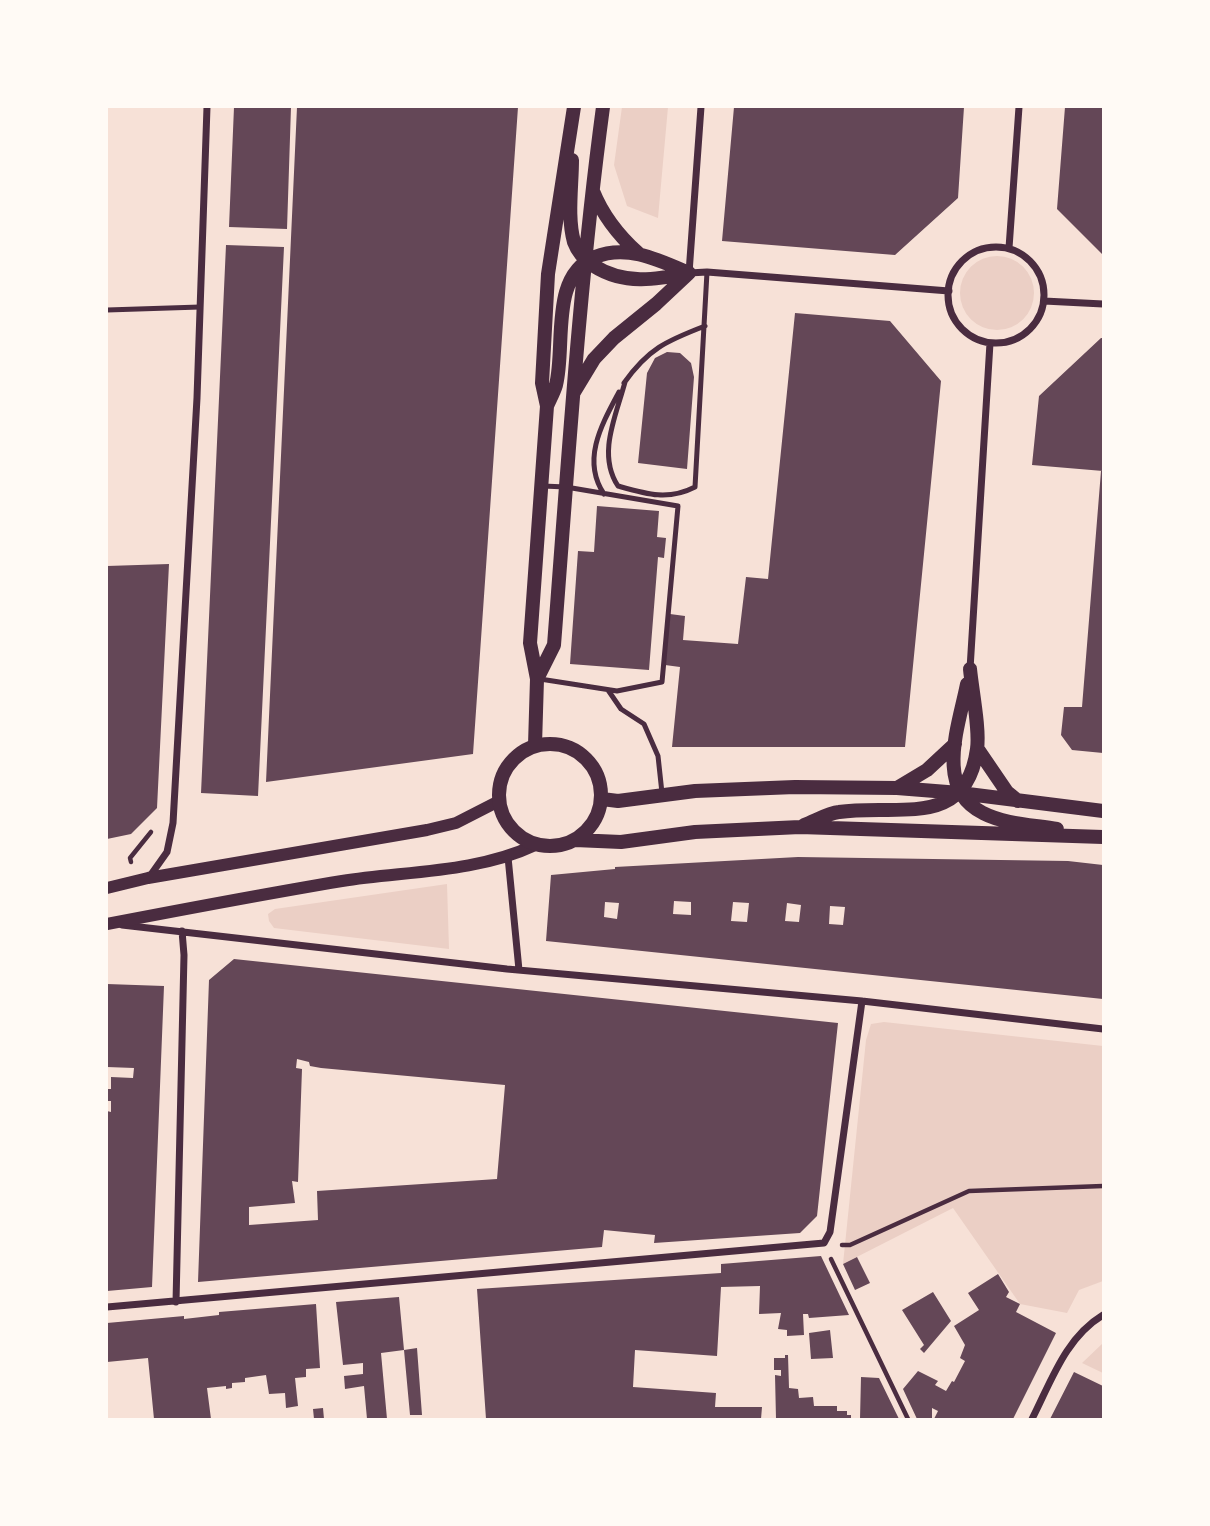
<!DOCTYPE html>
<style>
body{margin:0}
#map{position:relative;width:1210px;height:1526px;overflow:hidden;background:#f7e1d7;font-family:"Nunito Sans",sans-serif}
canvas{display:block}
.frame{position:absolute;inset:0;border:108px solid #fffaf5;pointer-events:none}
</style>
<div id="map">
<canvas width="1210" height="1526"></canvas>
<div class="frame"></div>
</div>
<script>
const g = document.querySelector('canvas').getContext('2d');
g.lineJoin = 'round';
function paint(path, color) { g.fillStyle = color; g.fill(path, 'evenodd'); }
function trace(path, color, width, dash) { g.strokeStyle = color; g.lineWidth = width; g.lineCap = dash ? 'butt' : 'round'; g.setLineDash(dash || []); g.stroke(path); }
const green = new Path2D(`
 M622 107H668L658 218 627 206 614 165Z
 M960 293a37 37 0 1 1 74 0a37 37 0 1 1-74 0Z
 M447 884 449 949 274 928 269 921 268 914 275 909Z
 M884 1022 1103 1046V1281L1079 1290 1067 1313 1020 1304 953 1208 843 1264 866 1040 871 1024Z
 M1103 1343V1373L1082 1363Z`);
const building = new Path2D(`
 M234 107H291L287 229 229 227Z
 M297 107H518L473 754 266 782Z
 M734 107H964L958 198 895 255 722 241Z
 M1065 107H1103V255L1057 209Z
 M226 245 284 247 258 796 201 793Z
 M795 313 890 321 941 381 905 747H672L680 667 665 665 670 614 685 616 683 640 738 644 746 577 768 579Z
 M1101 338H1103V471L1032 465 1039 396Z
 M667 352 680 353 691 363 694 377 687 469 638 463 647 373 655 358Z
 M1101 471H1103V753L1072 750 1061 735 1064 707H1082Z
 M597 506 659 511 657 537 666 538 664 558 658 557 649 670 570 664 578 551 594 552Z
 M169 564 157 808 131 834 107 839V566Z
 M798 857 1068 861 1103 865V999L546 941 551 875 615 869V867ZM674 901 691 902V915L673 914ZM605 902 619 903 617 919 604 917ZM733 902 749 903 747 922 731 921ZM787 903 801 905 799 922 785 921ZM830 906 845 907 843 925 829 924Z
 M234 959 838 1023 817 1216 800 1233 654 1243 655 1235 604 1230 602 1247 198 1282 209 980ZM297 1059 309 1062 310 1066 321 1068 505 1085 497 1179 317 1191 318 1220 249 1225V1207L295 1203 292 1181 298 1182 302 1069 296 1068Z
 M107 984 164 986 152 1287 107 1291V1111L111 1112V1101H107V1089H111V1077L133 1078 134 1068 107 1067Z
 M821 1256 849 1315 809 1318 808 1314H803L804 1335 787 1336V1330L778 1329 781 1313 759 1314 760 1286 721 1287 717 1356 635 1350 633 1387 716 1393 715 1407H762L761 1419H486L477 1289 721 1273V1264Z
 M857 1257 870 1283 855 1290 843 1264Z
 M998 1274 1009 1292 1006 1297 1020 1304 1016 1312 1056 1333 1013 1419H934L938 1411 932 1408V1419H917L903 1389 918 1371 938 1381 935 1385 946 1391 952 1381 954 1382 965 1361 960 1358 965 1345 954 1326 979 1310 968 1293Z
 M933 1292 951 1321 924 1353 920 1349 924 1345 902 1310Z
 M399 1297 404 1350 381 1353 387 1419H367L364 1386 345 1389 344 1376 363 1374V1363L343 1365 336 1302Z
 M316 1304 320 1368 306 1369V1377L295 1378 298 1406 286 1408 285 1393 269 1394 266 1375 245 1378V1382L232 1383V1388L226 1389V1386L207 1388 211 1419H154L148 1358 107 1362V1323L184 1316V1319L219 1315V1312Z
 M830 1330 833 1358 811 1359 809 1333Z
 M417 1348 422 1415H410L404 1350Z
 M785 1355H788L789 1388 798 1389 799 1398 813 1397 814 1406H837V1411H847V1415H851V1419H776L775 1375 781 1376V1370H774V1358H785Z
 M1074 1372 1103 1386V1419H1050Z
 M861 1377 879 1378 899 1419H860Z
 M323 1408 324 1419H314L313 1409Z`);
const path = new Path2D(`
 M131 862 130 858 151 832
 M842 1245H850L969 1191 1103 1186
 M831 1259 908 1419`);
const service = new Path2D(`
 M107 310 200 307
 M625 382C616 416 597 454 618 486 646 494 668 501 695 487L707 272
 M624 383C648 349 666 341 705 326
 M604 494C581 460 602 424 619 392
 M540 679 617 691 662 682 678 506 566 487 543 486
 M608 690 621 709 644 724 658 756 662 793`);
const minor = new Path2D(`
 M701 107 689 273 707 272 949 291
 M948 295a48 48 0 1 1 96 0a48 48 0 1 1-96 0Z
 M1009 248 1019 107
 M1044 301 1103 304
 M970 669 990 343
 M508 857 519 970
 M150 876 167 852 173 823 197 398 207 107
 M122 925 507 969 862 1001 1103 1029
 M176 1302 184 955 182 931
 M107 1307 824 1243 830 1232 862 1001
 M1032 1419C1051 1382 1065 1338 1103 1315`);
const tertiary = new Path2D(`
 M107 888 148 878 427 830 456 823 499 801
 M107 924C185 909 264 894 342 881 406 871 476 873 535 845`);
const secondary = new Path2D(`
 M572 160C572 186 567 217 574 242 578 253 585 260 594 266 624 285 655 280 689 273
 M593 191C603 216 618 235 638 253
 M574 392 594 359 614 338 656 304 688 274
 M547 406C550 399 554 392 556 385 566 346 549 276 595 257 627 244 659 260 689 273
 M537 679 554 645C568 465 579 285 603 107
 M967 684C959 725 934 789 983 813 1004 824 1034 825 1057 829
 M499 795a51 51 0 1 1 102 0a51 51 0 1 1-102 0Z
 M535 745 537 679 530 643 547 406 542 383 548 274 574 107
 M977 748 1007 792 1018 801
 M897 788 927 770 955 744
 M602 799 618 801 695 791 795 787 897 788 960 793 1103 811
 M804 825C815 821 828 813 839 812 895 803 966 831 977 749 980 730 972 690 970 669
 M575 840 621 842 695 832 800 827 1103 837`);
paint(green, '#ebcfc5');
paint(building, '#644757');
trace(path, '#4a2c40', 4.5);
trace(service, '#4a2c40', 5);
trace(minor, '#4a2c40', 7);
trace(tertiary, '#4a2c40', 12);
trace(secondary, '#4a2c40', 14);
</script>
